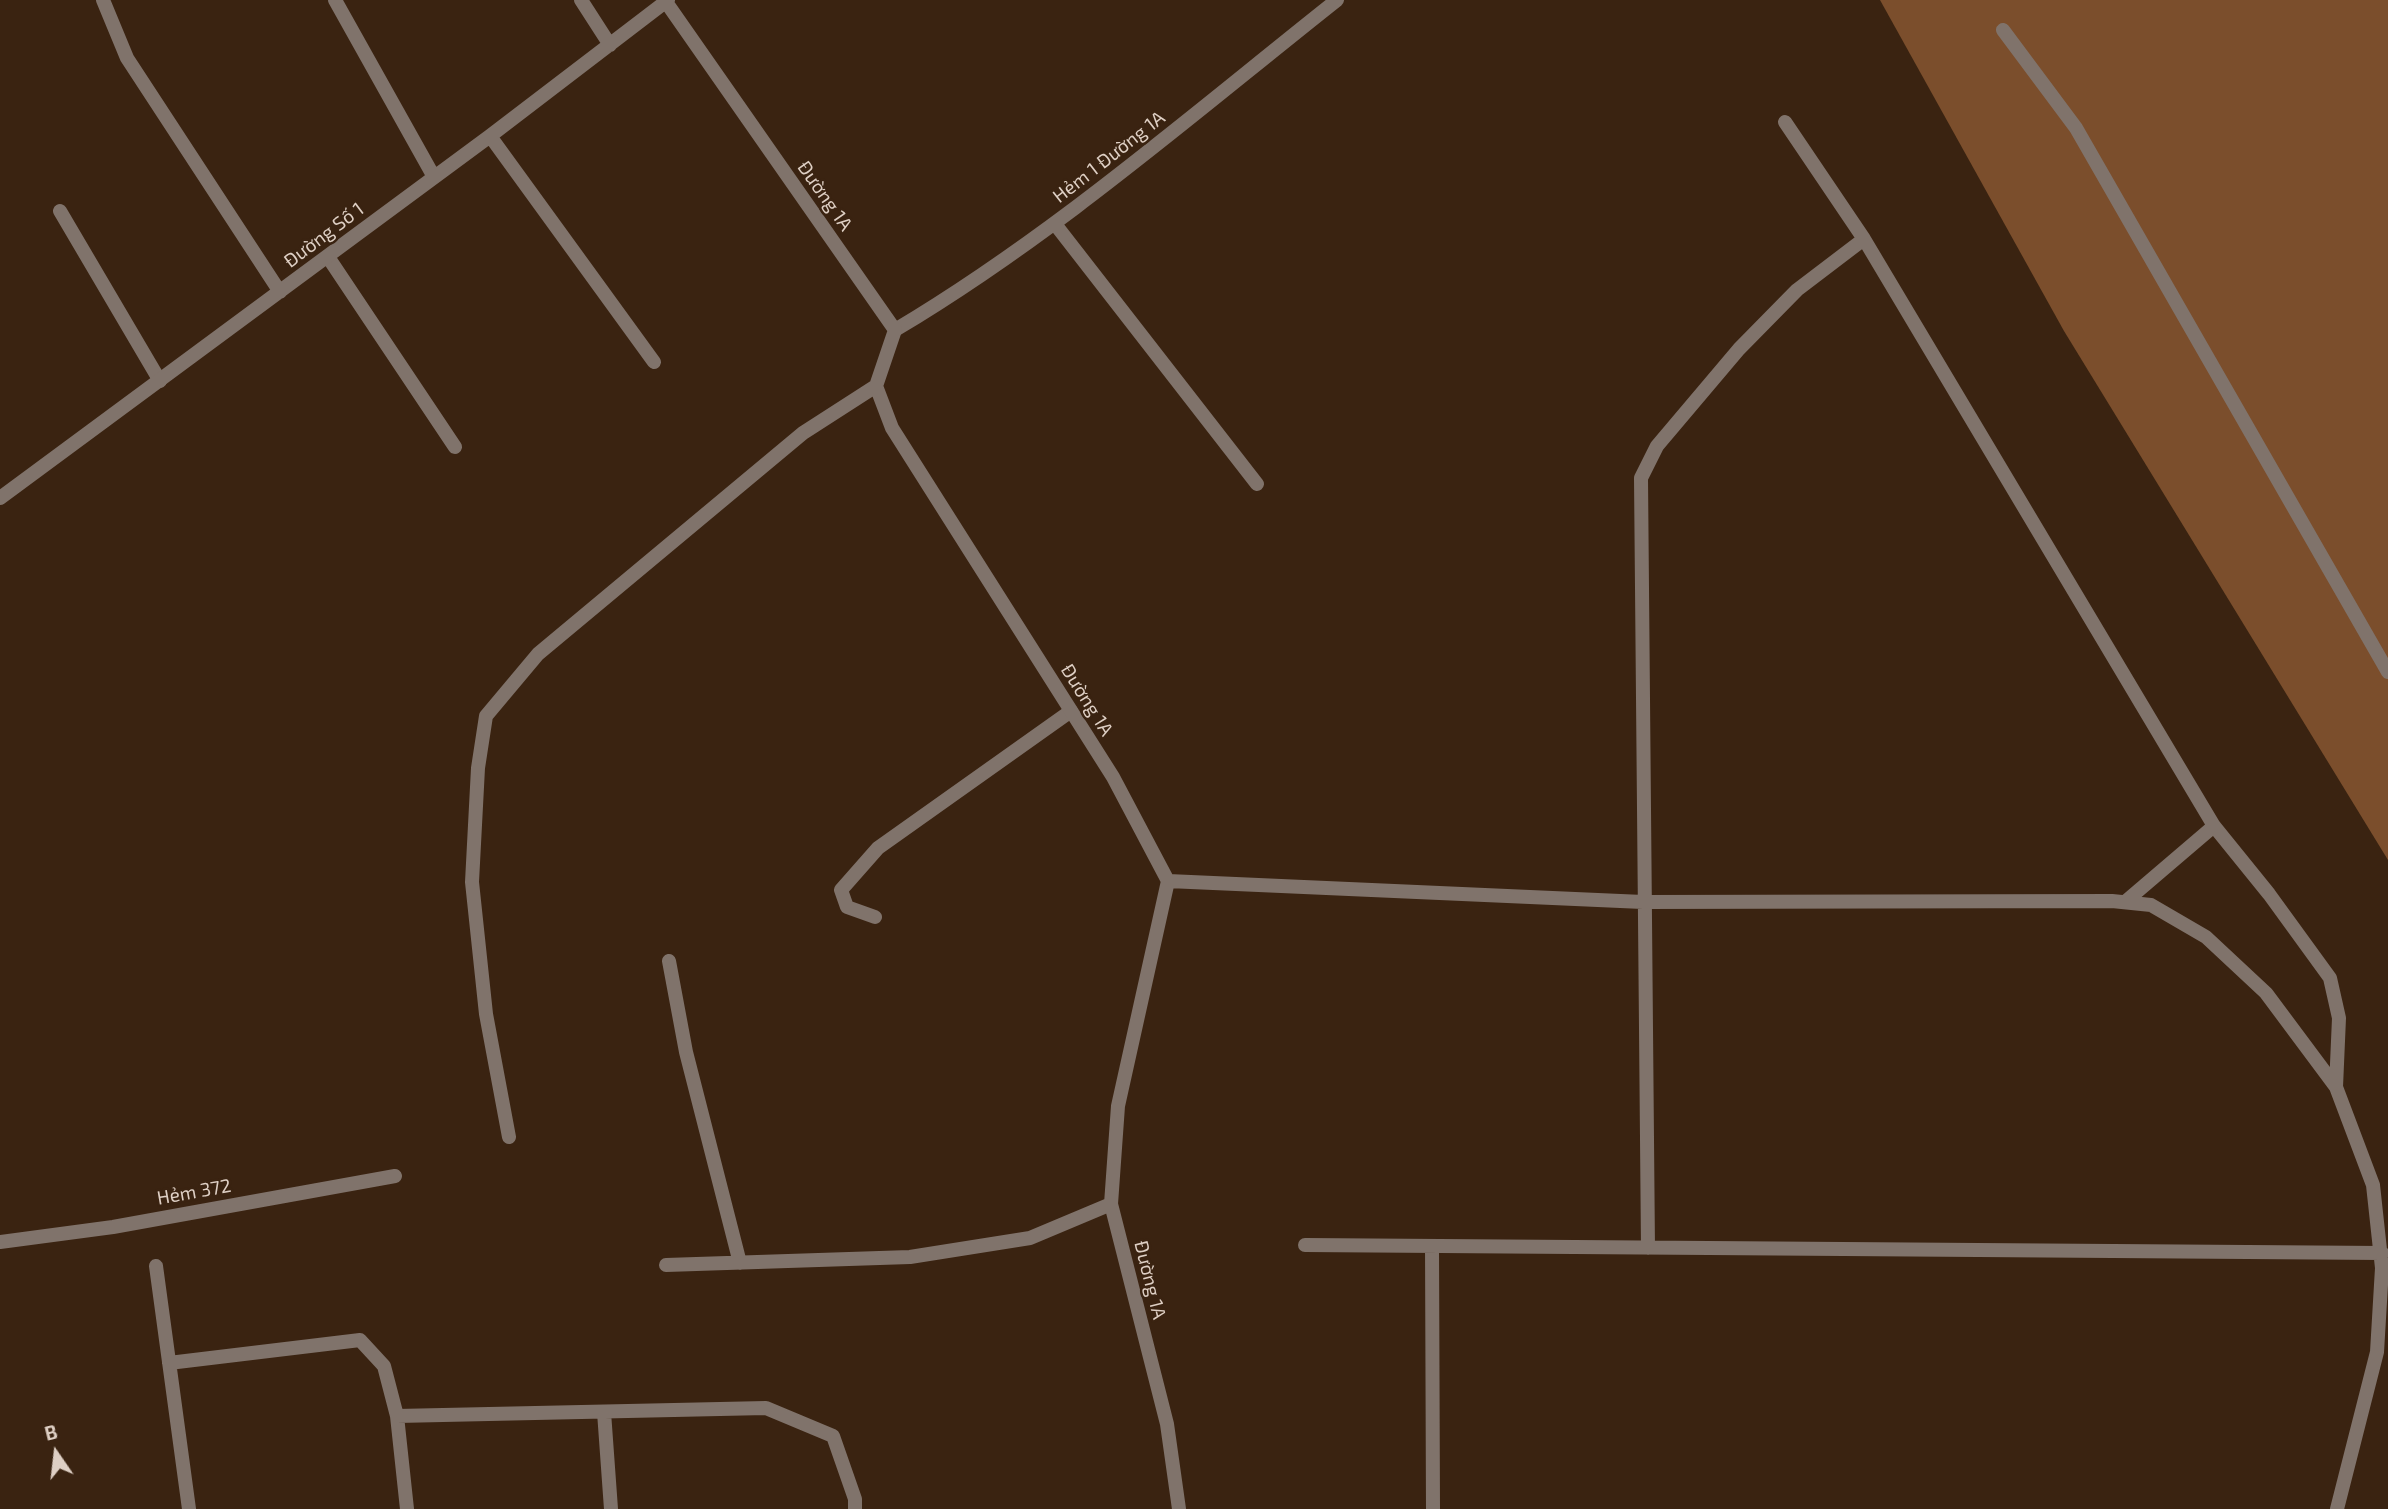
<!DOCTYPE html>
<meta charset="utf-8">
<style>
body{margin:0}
#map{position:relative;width:2388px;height:1509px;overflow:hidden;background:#3a2311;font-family:"Exo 2",sans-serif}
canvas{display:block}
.north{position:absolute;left:21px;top:1418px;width:70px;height:70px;-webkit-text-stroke:5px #3a2311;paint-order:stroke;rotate:346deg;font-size:19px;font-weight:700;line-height:28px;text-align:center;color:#decfc4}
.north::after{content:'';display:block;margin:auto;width:24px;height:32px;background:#decfc4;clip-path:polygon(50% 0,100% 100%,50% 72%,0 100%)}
</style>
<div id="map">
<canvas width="2388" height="1509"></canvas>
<div class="north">B</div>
</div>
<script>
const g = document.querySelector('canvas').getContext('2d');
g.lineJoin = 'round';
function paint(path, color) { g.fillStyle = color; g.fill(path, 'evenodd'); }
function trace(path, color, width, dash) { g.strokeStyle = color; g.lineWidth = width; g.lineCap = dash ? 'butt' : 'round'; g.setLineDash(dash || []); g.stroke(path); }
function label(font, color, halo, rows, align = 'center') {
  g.font = font + ' "Exo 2",sans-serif'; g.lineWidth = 5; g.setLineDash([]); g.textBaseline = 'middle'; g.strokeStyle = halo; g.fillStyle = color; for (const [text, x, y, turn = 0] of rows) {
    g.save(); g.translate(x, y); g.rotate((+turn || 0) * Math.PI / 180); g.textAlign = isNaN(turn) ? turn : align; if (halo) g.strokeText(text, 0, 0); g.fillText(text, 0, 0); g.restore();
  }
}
const forest = new Path2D(`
 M1880 0H2388V860L2064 331Z`);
const lane = new Path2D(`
 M60 211 160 381
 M1055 224 1257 484
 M328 257 455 447
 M895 330C1053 236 1193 114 1337 0
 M875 917 847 907 841 890 878 848 1071 711`);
const street = new Path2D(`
 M103 0 127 58 280 292
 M335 0 434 177
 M581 0 610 45
 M666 2 895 330 876 386 892 428 1113 777 1168 881 1118 1106 1111 1204 1167 1424 1179 1509
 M2003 30 2076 128 2388 672
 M1785 122 1864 239 2214 826 2269 894 2330 978 2339 1018 2336 1087 2373 1185 2382 1268 2377 1352 2337 1509
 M490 136 654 362
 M0 498 490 136 668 0
 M1168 881 1643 902 2112 901 2151 905 2206 937 2266 993 2336 1087
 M2125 902 2214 826
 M669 961 686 1052 740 1263
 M509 1137 486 1014 472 882 478 768 486 716 538 654 803 433 876 386
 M0 1242 113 1227 395 1176
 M1305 1245 2382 1253
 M1432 1246 1433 1509
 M1648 1248 1641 478 1657 446 1739 349 1797 290 1864 239
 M666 1265 910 1257 1030 1238 1111 1204
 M156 1266 189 1509
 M169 1363 360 1340 384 1366 397 1416 407 1509
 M604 1412 611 1509
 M397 1416 766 1408 833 1436 855 1499V1509`);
const streetNames = [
 ["Hẻm 1 Đường 1A",1109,157,-38],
 ["Đường 1A",825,196,55],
 ["Đường Số 1",324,235,-37],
 ["Đường 1A",1087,700,58],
 ["Hẻm 372",194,1192,-10],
 ["Đường 1A",1150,1280,76]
];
paint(forest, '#7b4e2c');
trace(lane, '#80736b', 14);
trace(street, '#80736b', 14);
label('19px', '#decfc4', '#3a2311', streetNames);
</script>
